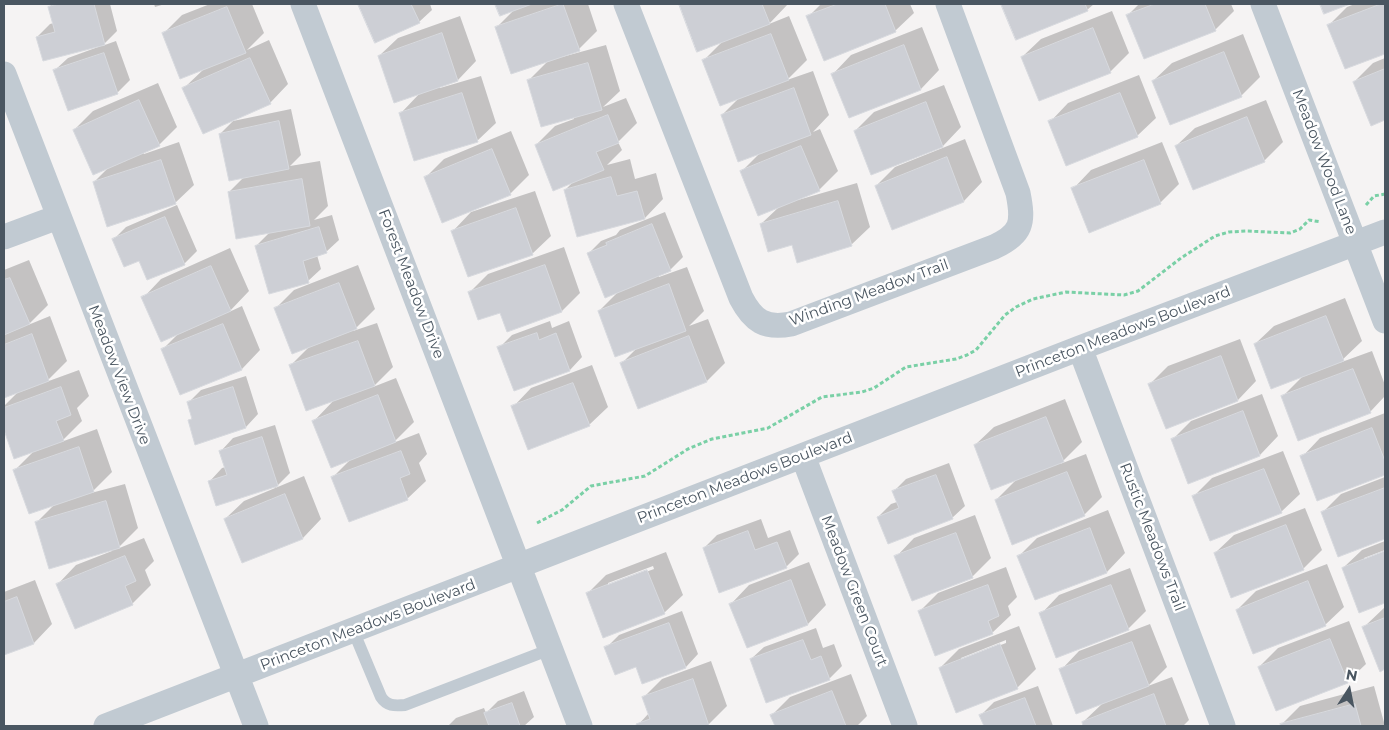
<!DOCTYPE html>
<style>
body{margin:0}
#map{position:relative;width:1389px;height:730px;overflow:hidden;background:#f5f3f3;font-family:Montserrat,sans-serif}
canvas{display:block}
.frame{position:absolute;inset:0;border:5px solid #4a5661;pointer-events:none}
.north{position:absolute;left:1324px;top:665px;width:50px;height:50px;-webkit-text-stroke:4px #fff;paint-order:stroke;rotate:11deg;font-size:14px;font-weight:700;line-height:20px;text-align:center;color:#4a5661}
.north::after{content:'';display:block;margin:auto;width:18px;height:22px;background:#4a5661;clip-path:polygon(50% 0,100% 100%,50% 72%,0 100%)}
</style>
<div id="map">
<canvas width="1389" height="730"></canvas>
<div class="frame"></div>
<div class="north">N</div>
</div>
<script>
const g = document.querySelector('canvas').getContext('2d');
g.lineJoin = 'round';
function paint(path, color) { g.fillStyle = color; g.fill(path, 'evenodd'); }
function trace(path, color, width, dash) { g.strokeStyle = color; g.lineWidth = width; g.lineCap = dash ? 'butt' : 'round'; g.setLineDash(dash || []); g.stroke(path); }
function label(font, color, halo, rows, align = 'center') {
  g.font = font + ' Montserrat,sans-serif'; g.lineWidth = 5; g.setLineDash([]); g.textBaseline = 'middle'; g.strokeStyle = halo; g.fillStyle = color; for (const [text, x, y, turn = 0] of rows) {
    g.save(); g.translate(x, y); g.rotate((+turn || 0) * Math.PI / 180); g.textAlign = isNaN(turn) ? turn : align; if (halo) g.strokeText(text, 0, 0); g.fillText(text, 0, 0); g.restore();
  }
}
const shadow = new Path2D(`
 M53 4H110L117 31 102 46 116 41 130 80 117 93 55 70 68 58 98 47 97 45 37 37 50 24 54 23 49 7Z
 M154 4H165L155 7Z
 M210 4H252L264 33 247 50 269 40 288 84 270 103 184 88 205 68 163 34 182 15Z
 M359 4H430L432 10 419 22 376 41Z
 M497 4H588L597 31 579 49 562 55V57L606 45 620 91 603 107 626 98 637 123 618 142 622 150 607 165 630 159 635 179 656 173 663 199 645 218 565 190 575 180 536 145 555 126 574 119 573 117 529 80 549 60 496 28 515 9 501 15Z
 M681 4H788L769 24 789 16 807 60 787 80 813 71 829 115 813 132 820 129 838 171 819 190 797 199 798 200 857 183 870 227 851 245 793 243 761 224 780 206 741 172 761 152 722 115 740 97 704 60 724 40Z
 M821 4H910L914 13 895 31 808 17Z
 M1003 4H1094L1087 10 1017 38Z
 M1139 4H1231L1234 11 1215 30 1128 15Z
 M1355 4H1385V52L1346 68 1329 25 1347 7Z
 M1112 11 1129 53 1110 72 1022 57 1041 39Z
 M460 16 476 61 458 80 439 86 440 88 481 76 496 123 477 141 401 113 421 92 379 56 398 38Z
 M922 27 939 70 921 89 850 116 833 74 851 55Z
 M1243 34 1260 77 1241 96 1153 81 1172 63Z
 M1385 58V119L1372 124 1354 82 1373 63Z
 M1139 75 1156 118 1137 136 1050 122 1068 103Z
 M158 83 177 127 159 145 143 152 144 154 179 142 194 185 175 203 94 182 109 167 74 130 93 111Z
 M944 85 961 127 943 146 872 174 855 131 874 112Z
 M1266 100 1283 142 1264 161 1176 146 1195 128Z
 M291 109 301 155 290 166 320 161 328 206 314 220 332 215 339 240 326 252 317 255 321 269 308 281 256 246 270 232 229 192 244 177 220 134 233 121Z
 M511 131 529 175 510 194 425 178 444 159Z
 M965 139 982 182 964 201 893 228 876 186 895 167Z
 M1162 142 1179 184 1160 203 1073 189 1091 170Z
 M535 191 551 236 532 254 453 231 471 212Z
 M177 205 197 251 184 264 139 259 114 239 126 227Z
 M665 212 683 257 670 270 658 275 659 277 687 267 704 311 689 326 708 319 725 363 707 381 622 363 637 348 599 311 620 290 588 254 601 241 616 235 620 230Z
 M564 247 580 293 562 311H501L470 292 488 274Z
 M230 248 249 291 229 312 242 306 260 350 242 369 180 393 162 350 179 333 143 298 161 279Z
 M29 260 48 305 28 325 50 316 67 361 46 382 79 370 89 396 77 408 82 421 61 442 97 429 112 472 91 493 125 484 138 528 117 549 144 538 154 561 145 570 151 585 132 604 58 584 76 565 112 551V549L37 522 55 504 15 470 35 450 15 457 4 426V406L19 391 4 396V270Z
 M358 265 375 309 353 331 377 323 393 367 373 387 396 378 414 422 393 443 419 433 427 454 419 463 426 481 407 499 333 477 352 458 314 421 335 399 290 366 311 345 275 309 294 290Z
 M1345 298 1362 341 1339 363 1372 351 1385 385V396L1370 412 1282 397 1305 374 1255 344 1274 326Z
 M550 321 552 328 569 321 582 357 570 370 514 390 499 348 512 335Z
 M1240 339 1256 381 1238 400 1167 427 1150 384 1168 366Z
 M592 365 608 407 589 425 513 407 531 388Z
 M246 376 258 414 246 427 189 421 193 417 188 403 201 390Z
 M1262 394 1278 436 1260 455 1189 482 1172 440 1191 421Z
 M1065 399 1082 442 1060 464 1086 454 1102 497 1084 515 996 500 1018 478 975 445 994 427Z
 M1385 413V473L1318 499 1302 457 1320 438Z
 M275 425 290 473 275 488 274 486 210 481 222 468 226 467 221 451 233 438Z
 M1283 451 1300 494 1281 512 1193 497 1212 478Z
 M949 463 965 506 952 518 878 517 891 504 897 502 893 492 906 479Z
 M304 476 321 519 303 538 243 562 225 519 244 501Z
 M1385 477V537L1339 555 1322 513 1341 494Z
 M1305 508 1322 550 1303 569 1215 553 1234 535Z
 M1108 510 1125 553 1107 572 1035 599 1019 556 1037 538Z
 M975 515 991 558 973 576 912 600 896 557 914 538Z
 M761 519 768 538 790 530 799 554 786 567 704 548 717 535Z
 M1385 541V550L1364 558V561L1385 553V601L1360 611 1343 568 1362 550Z
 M666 552 683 595 664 613 587 594 606 575ZM653 566 654 569 608 586V583Z
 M809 562 826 605 808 624 747 647 731 604 749 585Z
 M1327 564 1344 607 1325 625 1237 610 1256 591Z
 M1006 567 1017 597 1008 606 1011 615 992 633 920 611 938 593Z
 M1130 568 1146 611 1128 629 1041 614 1059 595Z
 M35 580 52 624 34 643 4 654V592Z
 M1385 607V668L1381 670 1364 627Z
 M682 611 698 654 686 667 637 666 606 648 619 635Z
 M1349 621 1366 664 1347 682 1259 667 1278 648Z
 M1150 624 1167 667 1148 686 1172 677 1189 720 1183 726H1084L1083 722 1103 703 1061 670 1079 651Z
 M1019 626 1036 669 1017 688 940 668 959 649ZM1006 640V643L961 660V658Z
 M816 628 823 648 834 644 842 666 829 679 751 659 764 647Z
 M711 661 727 706 709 724 704 726H638V725L649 713 644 697 662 679Z
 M851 674 867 716 857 726H776L772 715 790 697Z
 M1038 686 1053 726H985L981 715 994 702Z
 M1374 686 1385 726H1282V724L1300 706Z
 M524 691 534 717 524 726H448L456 718 484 708 486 713 498 701Z`);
const building = new Path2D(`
 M59 4H94L105 45 43 61 36 37 55 32 48 7Z
 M358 4H411L420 23 375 43Z
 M495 4H532L500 16Z
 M563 4 580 51 511 74 495 27Z
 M679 4H762L770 24 697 52Z
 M838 4H885L896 32 824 61 806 16Z
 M1001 4H1085L1088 11 1016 40Z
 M1155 4H1205L1216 31 1144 59 1126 15Z
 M1320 4H1350L1324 14Z
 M1381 4H1385V54L1345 69 1327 25Z
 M227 7 246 53 180 79 162 33Z
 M1093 28 1111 73 1039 101 1021 57Z
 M442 33 458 81 394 103 378 56Z
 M771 34 789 80 720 106 702 60Z
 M904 45 921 90 849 118 831 74Z
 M1224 52 1242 97 1170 125 1152 81Z
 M104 53 118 94 68 111 53 70Z
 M250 58 271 104 203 134 182 88Z
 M588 63 602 110 541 127 527 80Z
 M1385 69V120L1371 126 1353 82Z
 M794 88 811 135 738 162 721 115Z
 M462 93 478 142 414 161 399 113Z
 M1120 93 1138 137 1066 166 1048 121Z
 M139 100 160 146 93 175 73 130Z
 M926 102 943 147 871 175 854 131Z
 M608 115 619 143 596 152 604 170 553 191 535 145Z
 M1247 117 1265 162 1193 190 1175 146Z
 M279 121 289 169 229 181 219 134Z
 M801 146 820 191 758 216 740 171Z
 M492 149 511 195 442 223 424 177Z
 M947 157 964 202 892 230 875 186Z
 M161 160 176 204 107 227 93 182Z
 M1144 160 1161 204 1089 233 1071 188Z
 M611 177 617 196 637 191 645 219 577 237 564 190Z
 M302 179 310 226 236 239 228 192Z
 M838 201 852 246 797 263 792 245 768 252 760 224Z
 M516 208 533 255 468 277 451 231Z
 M165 217 185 265 147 280 139 261 124 267 112 239Z
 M652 224 671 271 605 298 587 253 607 245 606 243Z
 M319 227 327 253 303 261 309 283 269 294 255 246Z
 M545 265 562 312 507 332 500 313 478 320 468 292Z
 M211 266 231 311 161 342 141 297Z
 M10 278 30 324 4 335V280Z
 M339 283 357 329 292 354 274 308Z
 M669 284 686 331 615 357 598 311Z
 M1326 316 1344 361 1271 389 1254 344Z
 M223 324 242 370 180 395 161 349Z
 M537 333 539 340 556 333 570 371 514 391 497 347Z
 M32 334 49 381 4 398V345Z
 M689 336 707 382 638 409 620 363Z
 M358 341 375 386 306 411 289 365Z
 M1221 356 1238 401 1166 429 1148 384Z
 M1353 369 1371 413 1298 441 1281 396Z
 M573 383 590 426 528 450 511 406Z
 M61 387 71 415 56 421 64 441 14 459 4 430V408Z
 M233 387 246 428 195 445 188 420 192 419 187 402Z
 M378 395 396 442 331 468 312 421Z
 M1243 411 1260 456 1188 484 1171 439Z
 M1046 417 1064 462 991 490 974 445Z
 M1372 428 1385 461V475L1317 501 1300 456Z
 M262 437 278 486 216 506 208 481 227 475 219 451Z
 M79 447 94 492 29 514 13 470Z
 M401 451 410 474 400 478 408 500 349 522 331 477Z
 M1264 469 1282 513 1210 541 1192 496Z
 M1067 472 1085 516 1012 545 995 500Z
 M936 475 953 519 888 544 877 517 899 508 892 491Z
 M1385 488V539L1338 557 1321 512Z
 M285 494 303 539 242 563 224 519Z
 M106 501 120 548 49 569 35 522Z
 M1286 525 1304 570 1231 598 1214 553Z
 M1090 528 1107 573 1035 600 1017 556Z
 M748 531 755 550 777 542 787 568 719 593 703 548Z
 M956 533 973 578 912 601 894 556Z
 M1385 551V603L1359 613 1342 568Z
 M125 556 136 581 125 586 133 605 75 629 56 584Z
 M647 570 665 614 603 638 586 593Z
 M791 580 808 625 747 648 729 604Z
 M1308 581 1326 626 1253 654 1236 610Z
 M988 585 999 616 988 621 993 634 935 656 918 611Z
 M1111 585 1129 630 1056 658 1039 613Z
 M17 597 34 644 4 655V602Z
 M1385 618V669L1380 672 1362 627Z
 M669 623 686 668 642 684 636 667 615 675 604 647Z
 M1330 639 1348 683 1276 711 1258 667Z
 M803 640 811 660 821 656 830 680 766 703 750 659Z
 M1132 642 1149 686 1076 714 1059 669Z
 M1000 644 1018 689 956 713 939 668Z
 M693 679 709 726H637L636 724 650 719 642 697Z
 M832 691 846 726H775L770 715Z
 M1154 694 1166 726H1083L1082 722Z
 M1025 698 1036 726H984L979 715Z
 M512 703 520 726H489L484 713Z
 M1355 704 1361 726H1281L1280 724Z`);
const path = new Path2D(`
 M1366 205 1374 196 1385 194
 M537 523 562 510 591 486 645 476 688 449 712 439 768 428 822 397 862 392 874 388 906 367 956 359 967 355 976 350 1005 315 1016 307 1033 299 1066 292 1124 295 1138 291 1181 258 1215 236 1229 232 1246 231 1290 233 1300 229 1309 220 1321 222`);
const lane = new Path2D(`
 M353 630 381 697C387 706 394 706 405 705L551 649`);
const street = new Path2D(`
 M303 4 580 726
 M626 4 741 298C753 321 765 329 791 324L994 247C1022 234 1024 223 1018 193L948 4
 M1263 4 1385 321
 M4 74 256 726
 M4 237 58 217
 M1080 348 1223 726
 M803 456 905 726
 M106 726 1080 348 1385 232`);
const streetNames = [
 ["Meadow Wood Lane",1324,162,69],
 ["Forest Meadow Drive",411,284,69],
 ["Winding Meadow Trail",869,293,-20],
 ["Princeton Meadows Boulevard",1123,332,-21],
 ["Meadow View Drive",119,375,69],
 ["Princeton Meadows Boulevard",745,478,-21],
 ["Rustic Meadows Trail",1152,537,69],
 ["Meadow Green Court",854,591,69],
 ["Princeton Meadows Boulevard",368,625,-21]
];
paint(shadow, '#0003');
paint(building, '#cdcfd5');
trace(building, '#d7d9de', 1);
trace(path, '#7ad0a6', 3, [4, 2.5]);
trace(lane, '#c1cad2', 12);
trace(street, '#c1cad2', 25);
label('15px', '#4a5661', '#fff', streetNames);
</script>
